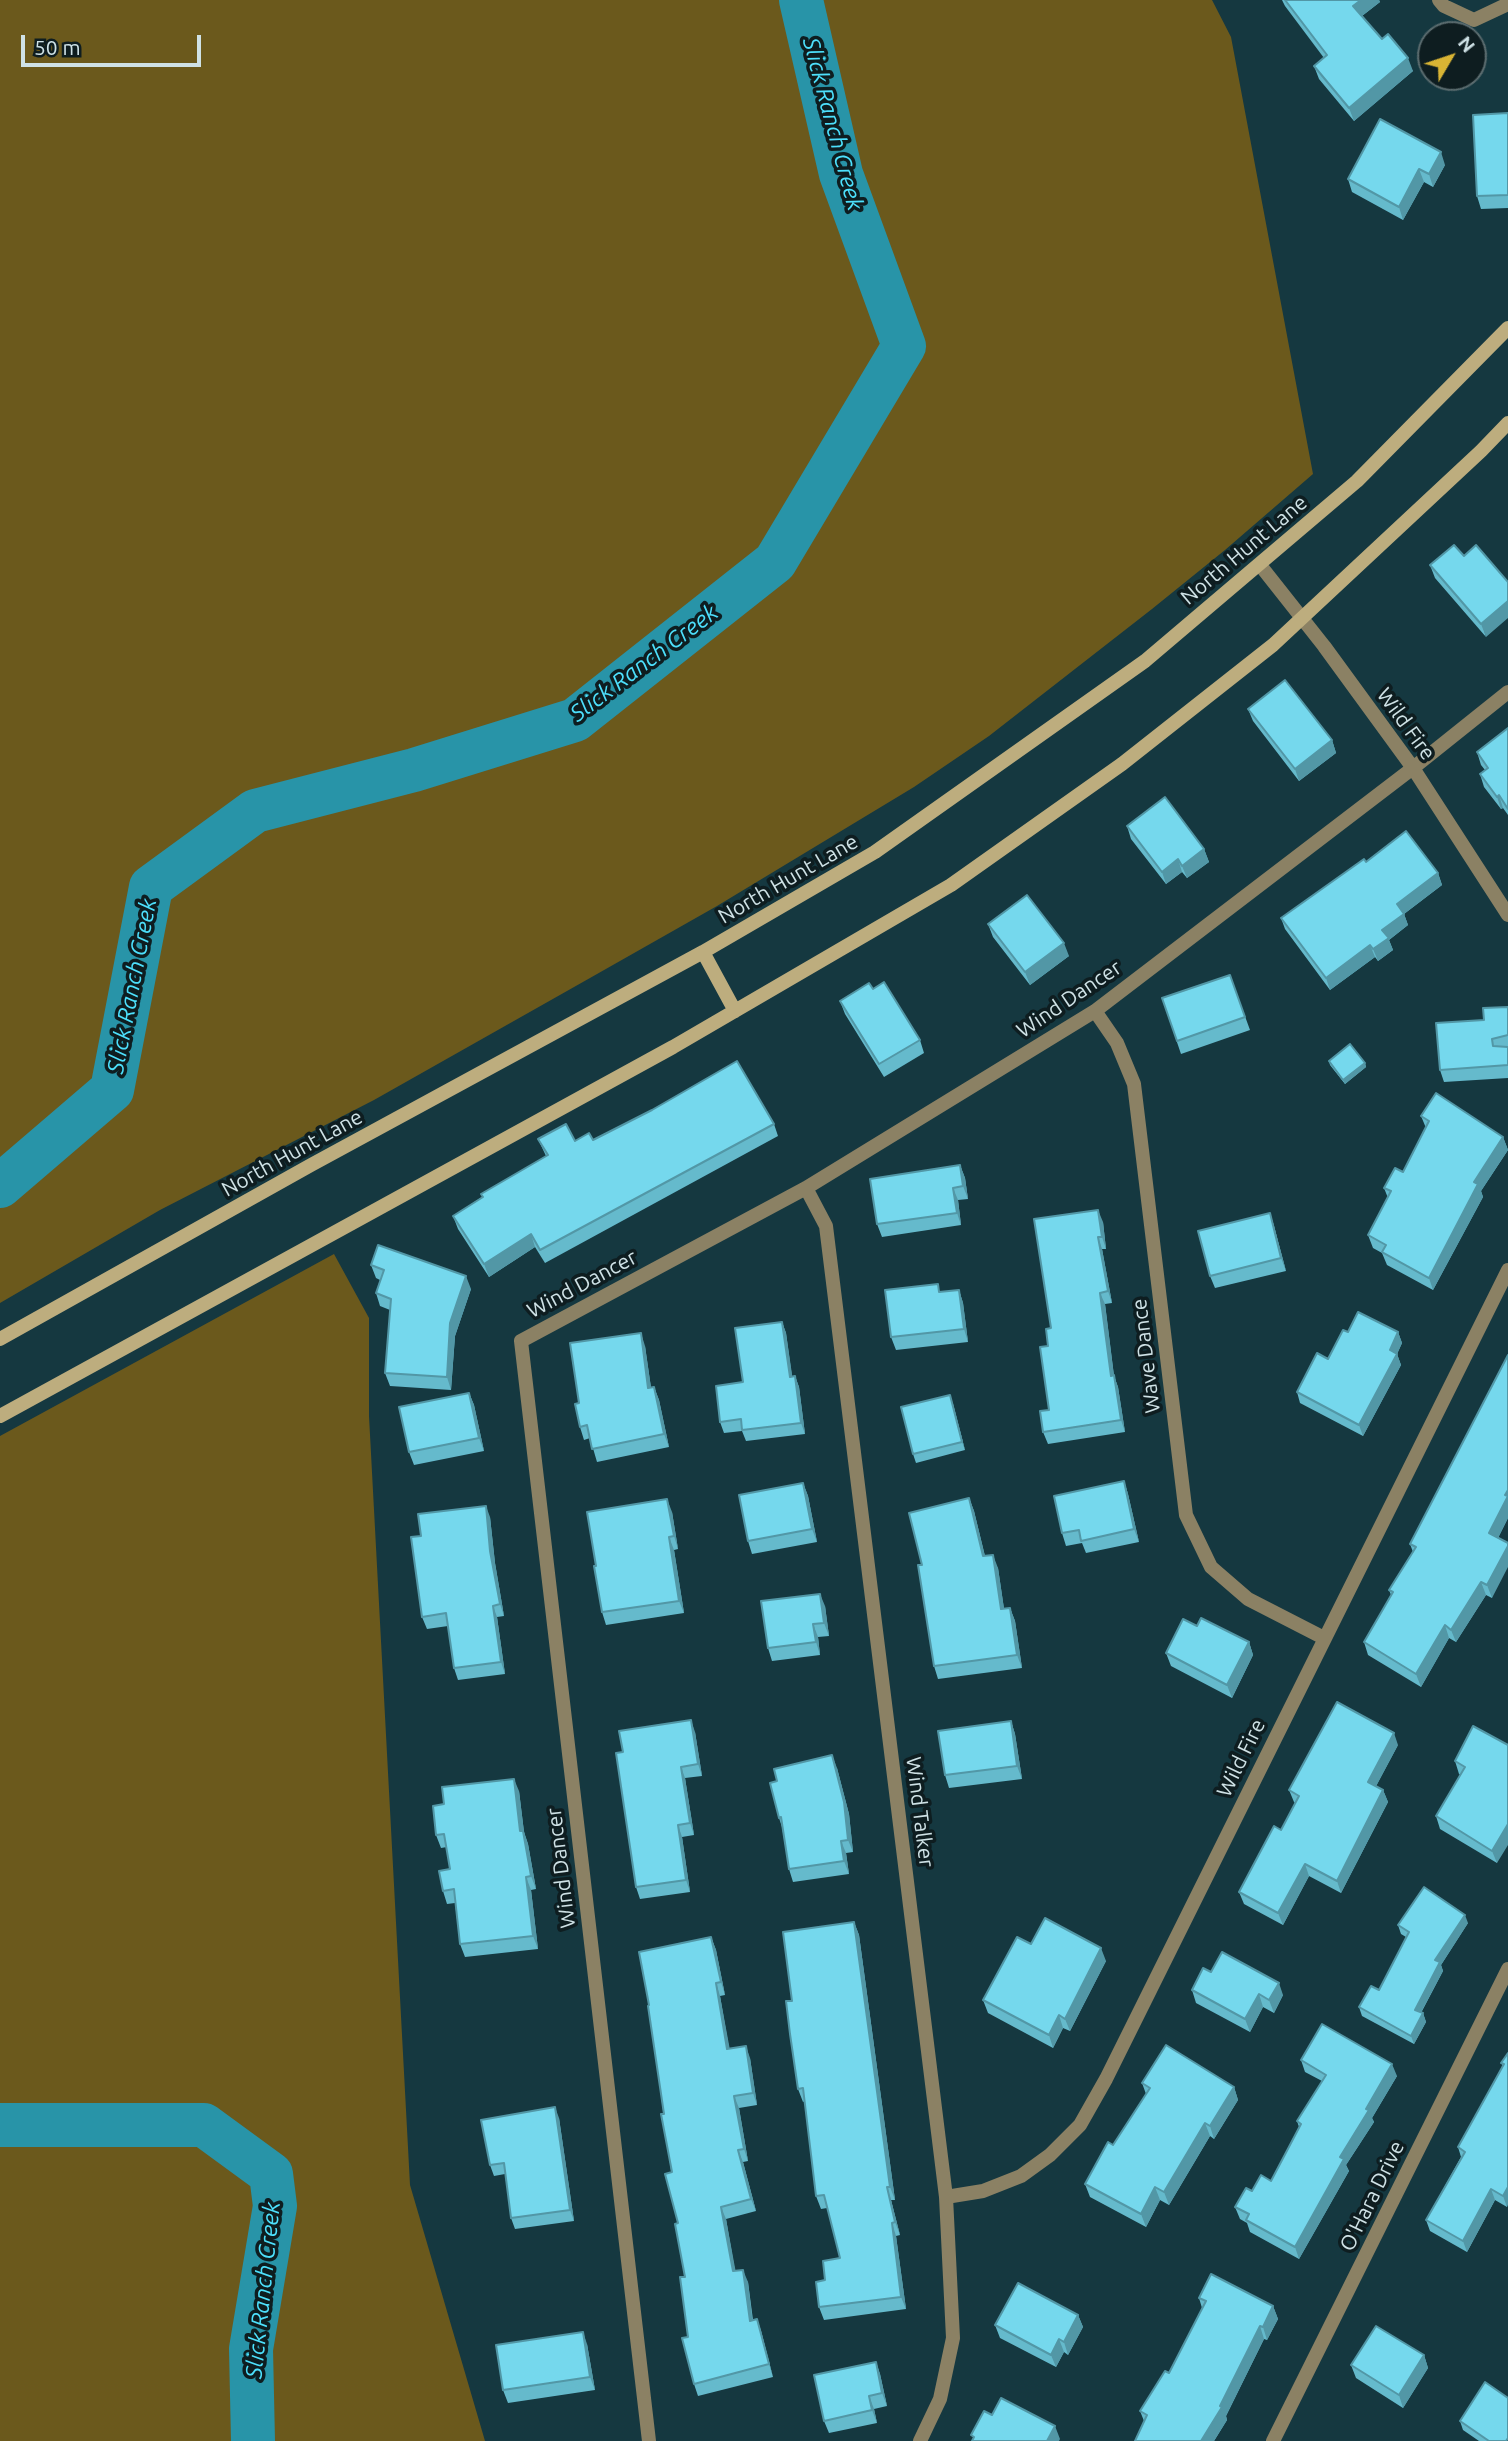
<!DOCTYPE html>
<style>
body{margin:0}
#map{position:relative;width:1508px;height:2441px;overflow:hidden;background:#153840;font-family:Ubuntu,sans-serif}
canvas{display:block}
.north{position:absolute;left:1417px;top:21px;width:70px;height:70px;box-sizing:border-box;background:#0e1d20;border:2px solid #5b6c6f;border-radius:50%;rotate:51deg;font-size:19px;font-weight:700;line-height:28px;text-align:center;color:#cfe2e6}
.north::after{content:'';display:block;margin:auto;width:24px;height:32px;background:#d8b434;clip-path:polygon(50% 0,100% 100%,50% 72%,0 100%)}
.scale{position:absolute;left:21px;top:35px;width:180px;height:32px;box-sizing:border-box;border:4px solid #cfe2e6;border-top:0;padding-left:9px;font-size:21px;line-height:24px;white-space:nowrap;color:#cfe2e6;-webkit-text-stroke:5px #0e1d20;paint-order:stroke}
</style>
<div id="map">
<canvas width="1508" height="2441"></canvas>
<div class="north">N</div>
<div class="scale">50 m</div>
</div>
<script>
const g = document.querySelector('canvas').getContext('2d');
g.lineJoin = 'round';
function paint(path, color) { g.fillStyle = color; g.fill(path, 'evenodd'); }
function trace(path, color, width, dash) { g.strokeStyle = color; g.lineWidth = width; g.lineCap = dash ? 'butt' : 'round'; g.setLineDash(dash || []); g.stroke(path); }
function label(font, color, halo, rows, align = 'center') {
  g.font = font + ' Ubuntu,sans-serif'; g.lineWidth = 7; g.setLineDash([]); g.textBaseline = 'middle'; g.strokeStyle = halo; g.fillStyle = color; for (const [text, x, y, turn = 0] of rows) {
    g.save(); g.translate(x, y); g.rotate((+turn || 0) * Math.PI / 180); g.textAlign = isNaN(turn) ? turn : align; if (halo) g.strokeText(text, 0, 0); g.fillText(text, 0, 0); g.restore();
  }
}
const green = new Path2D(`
 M0 0H1212L1231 37 1313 474 1225 550 1152 609 989 736 914 787 717 906 590 978 374 1100 160 1210 0 1303Z
 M334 1254 369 1318V1416L410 2185 485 2441H0V1436Z`);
const river = new Path2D(`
 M0 1186 112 1090 151 887 255 811 414 770 575 720 775 562 904 346 841 174 801 0
 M0 2125H204L271 2174 275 2206 251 2349 253 2441`);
const street = new Path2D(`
 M1439 0 1444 6 1474 20 1508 4
 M1260 565 1324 646 1413 768 1508 915
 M1095 1011 1117 1043 1134 1084 1186 1515 1211 1567 1248 1599 1324 1638
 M806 1188 826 1226 946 2197 953 2338 940 2399 920 2441
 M946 2197 983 2191 1021 2176 1050 2155 1080 2125 1106 2079 1508 1270
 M649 2441 521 1341 806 1188 1095 1011 1413 768 1508 692
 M1273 2441 1508 1969`);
const secondary = new Path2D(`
 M703 952 735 1011
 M0 1339 311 1165 703 952 875 852 1145 661 1357 481 1508 328
 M0 1416 673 1047 951 885 1122 764 1273 645 1481 451 1508 423`);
const wall = new Path2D(`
 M1282 0H1379L1380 2 1362 16 1382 39 1413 71 1354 121 1319 79 1314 66 1324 58 1285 6Z
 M1508 113V208L1481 209 1477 196Z
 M1445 165 1433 187 1424 182 1403 220 1352 192 1348 179Z
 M1464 556 1486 637 1435 578 1430 565Z
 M1248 709 1332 740 1336 753 1299 781 1253 721Z
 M1508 728V815L1503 808 1501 809 1484 787 1480 774 1485 770 1481 765 1477 752Z
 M1127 826 1204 849 1209 862 1187 878 1182 872 1166 884 1131 839Z
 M1366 862 1438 873 1442 885 1404 914 1408 925 1389 940 1393 950 1378 961 1375 957 1330 990 1285 929 1281 918Z
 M988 924 1069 956 1030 985 993 937Z
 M1230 975 1250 1030 1181 1054 1162 998Z
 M873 989 920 1040 924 1053 884 1077 845 1014 840 1001Z
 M1508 1007V1078L1444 1082 1440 1070Z
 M1329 1061 1365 1063 1366 1067 1345 1084 1330 1065Z
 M1421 1116 1503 1137 1508 1150 1481 1191 1483 1197 1433 1290 1387 1265 1382 1253 1373 1248 1368 1235 1388 1198 1384 1188 1403 1172 1426 1128Z
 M774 1124 778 1136 545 1263 535 1247 489 1277 458 1229 453 1216 482 1197 481 1194 546 1156 538 1139 575 1141 593 1140Z
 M960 1165 965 1178 968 1199 958 1200 961 1225 882 1237 877 1224Z
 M1270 1213 1274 1226 1286 1271 1215 1288 1210 1276Z
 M1103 1222 1106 1249H1102L1112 1303 1105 1304 1114 1376 1118 1387 1125 1432 1048 1444 1043 1432 1049 1410 1051 1328Z
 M371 1265 471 1289 455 1336 451 1390 390 1386 385 1373 390 1310 380 1306 376 1293 380 1280 376 1278Z
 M959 1290 963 1303 968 1342 896 1350 891 1337 941 1292Z
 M782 1322 786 1333 792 1377 795 1376 799 1387 805 1434 746 1441 742 1431 724 1433 720 1422 743 1382Z
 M1348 1332H1398L1402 1343 1397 1354 1401 1365 1363 1436 1300 1403 1297 1392 1328 1359Z
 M645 1346 651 1388 654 1387 659 1400 669 1447 597 1462 590 1438 584 1440 580 1427 579 1403Z
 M469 1393 474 1405 484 1451 414 1465 409 1452Z
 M953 1404 965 1450 916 1463 913 1454Z
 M1124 1481 1128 1494 1139 1542 1086 1553 1082 1543 1066 1546 1062 1533Z
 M803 1483 808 1496 817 1542 752 1554 748 1541Z
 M969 1498 974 1511 985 1556 998 1568 1004 1609 1010 1608 1015 1621 1022 1668 938 1679 934 1666 922 1565Z
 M672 1512 678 1549 674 1550 684 1613 606 1625 602 1612 596 1566Z
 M490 1517 495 1563 504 1616 497 1617 505 1674 458 1680 454 1668 448 1626 427 1629 422 1617 421 1536Z
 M1508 1518 1498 1538 1492 1598 1486 1595 1456 1642 1449 1638 1421 1687 1368 1655 1364 1642 1391 1595 1389 1590 1413 1552 1410 1544Z
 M825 1606 829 1636 818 1637 820 1655 772 1661 768 1648Z
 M1197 1626 1249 1642 1253 1655 1232 1698 1171 1666 1166 1653Z
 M1011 1721 1015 1734 1022 1779 949 1788 945 1775Z
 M695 1732 702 1776 685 1778 694 1835 682 1837 690 1892 640 1899 636 1887 623 1752Z
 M1398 1745 1376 1786 1383 1790 1388 1802 1341 1893 1309 1876 1283 1925 1244 1904 1239 1892 1281 1830 1295 1803 1294 1802 1289 1790Z
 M1508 1745 1497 1863 1440 1829 1436 1816 1461 1775 1459 1774 1455 1761Z
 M837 1768 849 1814 853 1852 846 1853 849 1874 793 1882 789 1869 782 1827 779 1818Z
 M519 1791 524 1832 528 1844 536 1889 531 1890 538 1949 465 1957 460 1944 455 1903 447 1904 443 1891 450 1869 447 1847 441 1848 436 1835 444 1804Z
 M854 1922 859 1935 895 2200H891L900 2235 896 2236 906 2309 824 2320 819 2307 825 2280 840 2258 827 2208 821 2209 816 2196 805 2101 803 2102 798 2089 792 2001Z
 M1468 1923 1441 1965 1443 1971 1421 2013H1423L1426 2022 1414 2044 1362 2016 1359 2007 1379 1990 1406 1937 1401 1934 1398 1925Z
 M711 1937 716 1950 725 1995 720 1996 729 2048 750 2058 757 2105 739 2108 748 2161 743 2162 756 2211 726 2219 735 2271 748 2282 753 2320 757 2319 761 2331 773 2377 698 2396 694 2384 688 2337 685 2277 649 2005Z
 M1031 1944 1106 1961 1070 2031 1063 2028 1053 2048 988 2013 983 2000Z
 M1211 1972 1283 1995 1274 2013 1263 2007 1250 2032 1196 2003 1192 1990Z
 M1508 2053 1507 2207 1495 2200 1467 2252 1430 2231 1426 2220 1461 2157 1458 2147 1503 2066 1501 2063Z
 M1301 2060 1397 2076 1372 2118 1374 2122 1346 2165 1349 2171 1299 2259 1250 2232 1247 2223 1240 2219 1235 2207 1252 2191 1271 2181 1299 2127 1297 2121 1322 2081 1305 2072Z
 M1142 2083 1234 2087 1238 2100 1214 2139 1210 2136 1169 2205 1160 2200 1146 2227 1090 2197 1085 2184 1113 2145 1146 2094Z
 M559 2118 574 2221 515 2229 511 2218 505 2174 494 2176 490 2165Z
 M1199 2298 1273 2306 1278 2319 1267 2340 1264 2339 1226 2416 1227 2420 1214 2441H1135L1144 2421 1140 2411 1169 2373 1202 2308Z
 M1078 2315 1083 2327 1068 2355 1064 2352 1056 2367 1000 2338 995 2325Z
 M587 2344 595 2390 508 2403 503 2390Z
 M1424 2355 1428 2368 1403 2408 1356 2378 1351 2365Z
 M876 2362 880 2374 887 2406 874 2409 877 2423 829 2433 824 2421Z
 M1460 2421 1508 2441H1479L1463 2430Z`);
const shadedWall = new Path2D(`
 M1361 0H1379L1380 2 1358 19 1353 6Z
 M1408 58 1413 71 1354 121 1349 108Z
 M1441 152 1445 165 1433 187 1429 174Z
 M1419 169 1424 182 1403 220 1399 207Z
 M1508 601V618L1486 637 1481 624Z
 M1332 740 1336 753 1299 781 1295 769Z
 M1499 795 1503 808 1501 809 1497 797Z
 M1204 849 1209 862 1187 878 1182 866Z
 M1178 859 1182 872 1166 884 1162 872Z
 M1438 873 1442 885 1404 914 1408 925 1389 940 1393 950 1378 961 1373 949 1382 930 1397 904Z
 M1064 943 1069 956 1030 985 1025 972Z
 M1370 945 1375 957 1330 990 1326 978Z
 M1365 1063 1366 1067 1345 1084 1343 1080Z
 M1503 1137 1508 1150 1481 1191 1483 1197 1433 1290 1429 1278 1474 1182Z
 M960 1165 965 1178 968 1199 963 1186Z
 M953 1188 958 1200 961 1225 957 1213Z
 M1098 1210 1103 1222 1106 1249 1102 1237Z
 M1270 1213 1274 1226 1286 1271 1281 1258Z
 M531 1234 535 1247 489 1277 484 1264Z
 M1098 1237 1102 1249 1112 1303 1108 1291Z
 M466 1276 471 1289 455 1336 451 1390 447 1377 450 1323Z
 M959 1290 963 1303 968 1342 964 1329Z
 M1100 1293 1105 1304 1114 1376 1118 1387 1125 1432 1121 1420 1111 1376Z
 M782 1322 786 1333 794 1388 790 1377Z
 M1398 1332 1402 1343 1394 1361 1390 1350Z
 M641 1333 645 1346 653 1401 648 1388Z
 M1397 1354 1401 1365 1363 1436 1359 1425Z
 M795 1376 799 1387 805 1434 801 1423Z
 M654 1387 659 1400 669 1447 664 1434Z
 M469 1393 474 1405 484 1451 479 1438Z
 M950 1395 953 1404 965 1450 962 1442Z
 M1124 1481 1128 1494 1139 1542 1134 1529Z
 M803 1483 808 1496 817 1542 812 1529Z
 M1508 1490V1518L1494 1546 1489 1533Z
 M969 1498 974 1511 988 1569 983 1556Z
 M667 1499 672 1512 678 1549 674 1536Z
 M486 1506 490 1517 495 1563 504 1616 500 1604 490 1551Z
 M669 1537 674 1550 684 1613 679 1601Z
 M1508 1546V1567L1492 1598 1487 1585Z
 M993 1555 998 1568 1006 1622 1001 1609Z
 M1481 1582 1486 1595 1456 1642 1451 1630Z
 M820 1594 825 1606 829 1636 824 1623Z
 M493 1606 497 1617 505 1674 501 1662Z
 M1010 1608 1015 1621 1022 1668 1017 1655Z
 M813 1624 818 1637 820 1655 816 1642Z
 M1445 1625 1449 1638 1421 1687 1416 1674Z
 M1249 1642 1253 1655 1232 1698 1227 1685Z
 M691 1720 695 1732 702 1776 698 1764Z
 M1011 1721 1015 1734 1022 1779 1017 1766Z
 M1394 1733 1398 1745 1372 1794 1368 1782Z
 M832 1755 837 1768 849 1814 853 1852 848 1840Z
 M681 1767 685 1778 694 1835 690 1823Z
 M514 1779 519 1791 524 1832 528 1844 536 1889 531 1876 520 1831Z
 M1383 1790 1388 1802 1341 1893 1337 1881Z
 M1508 1824V1845L1497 1863 1492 1851Z
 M678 1825 682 1837 690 1892 686 1880Z
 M841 1841 846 1853 849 1874 844 1861Z
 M1305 1864 1309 1876 1283 1925 1278 1913Z
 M526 1877 531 1890 538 1949 533 1936Z
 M1465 1915 1468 1923 1441 1965 1443 1971 1418 2018 1415 2010 1435 1960Z
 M854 1922 859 1935 895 2200 890 2187Z
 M711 1937 716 1950 725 1995 721 1982Z
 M1101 1948 1106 1961 1070 2031 1065 2019Z
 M716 1983 720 1996 732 2061 727 2049Z
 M1279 1983 1283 1995 1274 2013 1269 2000Z
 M1259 1994 1263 2007 1250 2032 1245 2019Z
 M1423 2013 1426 2022 1414 2044 1411 2036Z
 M1059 2015 1063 2028 1053 2048 1049 2035Z
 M746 2046 750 2058 757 2105 753 2093Z
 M1392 2064 1397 2076 1372 2118 1374 2122 1346 2165 1349 2171 1299 2259 1295 2247 1340 2157Z
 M1234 2087 1238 2100 1214 2139 1210 2126Z
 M734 2096 739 2108 748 2161 744 2149Z
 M555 2107 559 2118 574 2221 570 2210Z
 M1205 2123 1210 2136 1169 2205 1164 2192Z
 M738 2150 743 2162 756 2211 751 2199Z
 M887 2187 891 2200 900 2235 895 2222Z
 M1155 2187 1160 2200 1146 2227 1141 2214Z
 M1508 2187V2205L1507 2207 1503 2196Z
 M1491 2189 1495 2200 1467 2252 1463 2241Z
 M721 2207 726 2219 738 2284 733 2271Z
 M892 2223 896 2236 906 2309 901 2297Z
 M743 2270 748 2282 754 2333 750 2321Z
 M1273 2306 1278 2319 1267 2340 1263 2327Z
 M1078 2315 1083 2327 1068 2355 1064 2342Z
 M757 2319 761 2331 773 2377 769 2364Z
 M1260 2326 1264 2339 1226 2416 1227 2420 1214 2441H1201Z
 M583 2332 587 2344 595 2390 590 2377Z
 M1059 2339 1064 2352 1056 2367 1051 2355Z
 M1424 2355 1428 2368 1403 2408 1399 2395Z
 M876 2362 880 2374 887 2406 882 2393Z
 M869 2396 874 2409 877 2423 872 2410Z
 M1055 2426 1060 2439 1059 2441H1047Z`);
const building = new Path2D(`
 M1285 0H1361L1353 6 1382 39 1388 34 1408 58 1349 108 1314 66 1327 55Z
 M1508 113V195L1477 196 1473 115Z
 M1380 119 1441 152 1429 174 1419 169 1399 207 1348 179Z
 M1454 545 1464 556 1476 545 1508 582V601L1481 624 1430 565Z
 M1285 680 1332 740 1295 769 1248 709Z
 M1508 728V809L1499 795 1497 797 1480 774 1488 768 1477 752Z
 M1165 797 1204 849 1182 866 1178 859 1162 872 1127 826Z
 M1406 831 1438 873 1397 904 1404 914 1382 930 1389 938 1373 949 1370 945 1326 978 1281 918 1364 859 1366 862Z
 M1027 895 1064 943 1025 972 988 924Z
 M1230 975 1245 1017 1177 1041 1162 998Z
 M884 982 920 1040 879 1064 840 1001 869 983 873 989Z
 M1508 1007V1035L1492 1039 1493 1046 1508 1047V1065L1440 1070 1436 1023 1484 1020 1483 1008Z
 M1350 1044 1365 1063 1343 1080 1329 1061Z
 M737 1061 774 1124 540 1250 531 1234 484 1264 453 1216 483 1197 481 1194 548 1155 538 1139 566 1124 575 1141 589 1133 593 1140 652 1110Z
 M1436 1093 1503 1137 1474 1182 1478 1184 1429 1278 1382 1252 1386 1245 1368 1235 1391 1191 1384 1188 1395 1168 1403 1172 1429 1121 1421 1116Z
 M960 1165 963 1186 953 1188 957 1213 877 1224 870 1179Z
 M1098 1210 1102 1237H1098L1108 1291 1100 1293 1111 1376 1114 1375 1121 1420 1043 1432 1040 1411 1049 1410 1040 1347 1048 1346 1046 1329 1051 1328 1034 1219Z
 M1270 1213 1281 1258 1210 1276 1198 1231Z
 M378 1245 466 1276 450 1323 447 1377 385 1373 391 1299 376 1293 384 1270 371 1265Z
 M938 1284 939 1292 959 1290 964 1329 891 1337 885 1290Z
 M1358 1312 1398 1332 1390 1350 1397 1354 1359 1425 1297 1392 1317 1353 1328 1359 1343 1330 1348 1332Z
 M782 1322 790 1377 795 1376 801 1423 742 1430 741 1419 720 1422 716 1386 743 1382 735 1328Z
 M641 1333 648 1388 654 1387 664 1434 592 1449 587 1425 580 1427 575 1404 579 1403 570 1343Z
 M1508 1355V1490L1505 1495 1508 1496 1489 1533 1508 1543V1546L1487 1585 1481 1582 1451 1630 1445 1625 1416 1674 1364 1642 1393 1592 1389 1590 1416 1547 1410 1544Z
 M469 1393 479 1438 409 1452 399 1407Z
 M950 1395 962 1442 913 1454 901 1407Z
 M1124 1481 1134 1529 1081 1541 1079 1530 1062 1533 1054 1496Z
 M803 1483 812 1529 748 1541 739 1495Z
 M969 1498 983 1556 993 1555 1001 1609 1010 1608 1017 1655 934 1666 918 1565H922L909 1513Z
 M667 1499 674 1536 669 1537 679 1601 602 1612 594 1566H596L587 1512Z
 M486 1506 490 1551 500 1604 493 1606 501 1662 454 1668 446 1613 422 1617 411 1537 421 1536 418 1514Z
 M820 1594 824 1623 813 1624 816 1642 768 1648 761 1601Z
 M1201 1618 1249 1642 1227 1685 1166 1653 1183 1619 1197 1626Z
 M1337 1702 1394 1733 1368 1782 1383 1790 1337 1881 1305 1864 1278 1913 1239 1892 1274 1826 1281 1830 1299 1796 1289 1790Z
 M691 1720 698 1764 681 1767 690 1823 678 1825 686 1880 636 1887 616 1753 623 1752 619 1731Z
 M1011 1721 1017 1766 945 1775 938 1731Z
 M1473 1726 1508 1745V1824L1492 1851 1436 1816 1465 1767 1455 1761Z
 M832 1755 844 1802 848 1840 841 1841 844 1861 789 1869 781 1817 779 1818 770 1783 777 1781 774 1769Z
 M514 1779 520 1831H523L531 1876 526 1877 533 1936 460 1944 454 1889 443 1891 439 1871 450 1869 444 1834 436 1835 433 1806 444 1804 442 1787Z
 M1424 1887 1465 1915 1435 1960 1440 1962 1415 2010 1423 2013 1411 2036 1359 2007 1371 1986 1379 1990 1409 1932 1398 1925Z
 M1045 1918 1101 1948 1065 2019 1059 2015 1049 2035 983 2000 1017 1937 1031 1944Z
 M854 1922 890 2187H887L895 2222 892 2223 901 2297 819 2307 816 2282 825 2280 823 2261 840 2258 824 2195 816 2196 803 2088 798 2089 790 2034 786 2001H792L783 1932Z
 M711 1937 721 1982 716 1983 727 2049 746 2046 753 2093 734 2096 744 2149 738 2150 751 2199 721 2207 733 2271 743 2270 750 2321 757 2319 769 2364 694 2384 682 2338 688 2337 680 2277H685L675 2224 678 2223 665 2174 672 2172 661 2114H664L648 2006 649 2005 639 1952Z
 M1222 1952 1279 1983 1269 2000 1259 1994 1245 2019 1192 1990 1203 1968 1211 1972Z
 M1322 2024 1392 2064 1366 2109 1369 2110 1340 2157 1344 2159 1295 2247 1246 2220 1249 2214 1235 2207 1246 2188 1252 2191 1261 2175 1271 2181 1301 2124 1297 2121 1326 2075 1301 2060Z
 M1166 2045 1234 2087 1210 2126 1205 2123 1164 2192 1155 2187 1141 2214 1085 2184 1108 2142 1113 2145 1150 2088 1142 2083Z
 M1508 2053V2187L1503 2196 1491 2189 1463 2241 1426 2220 1465 2152 1458 2147 1504 2064 1501 2063Z
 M555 2107 570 2210 511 2218 504 2163 490 2165 481 2120Z
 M1211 2274 1273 2306 1263 2327 1260 2326 1220 2406 1222 2407 1201 2441H1135L1147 2415 1140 2411 1165 2371 1169 2373 1206 2301 1199 2298Z
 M1018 2283 1078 2315 1064 2342 1059 2339 1051 2355 995 2325Z
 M1376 2326 1424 2355 1399 2395 1351 2365Z
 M583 2332 590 2377 503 2390 496 2345Z
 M876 2362 882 2393 869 2396 872 2410 824 2421 814 2375Z
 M1485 2382 1508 2398V2438L1506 2441H1489L1460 2421Z
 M1001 2398 1055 2426 1047 2441H972L974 2437 971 2435 984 2411 992 2415Z`);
const streetNames = [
 ["North Hunt Lane",1244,550,-40],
 ["Wild Fire",1406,724,54],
 ["North Hunt Lane",788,879,-30],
 ["Wind Dancer",1069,999,-34],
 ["North Hunt Lane",292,1153,-29],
 ["Wind Dancer",582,1284,-28],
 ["Wave Dance",1146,1356,-97],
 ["Wild Fire",1241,1758,-64],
 ["Wind Talker",920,1812,83],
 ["Wind Dancer",561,1868,-97],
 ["O'Hara Drive",1372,2196,-64]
];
const waterNames = [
 ["Slick Ranch Creek",833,124,75],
 ["Slick Ranch Creek",644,663,-37],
 ["Slick Ranch Creek",132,986,-79],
 ["Slick Ranch Creek",263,2290,-84]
];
paint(green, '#6b591c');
trace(river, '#2894a8', 44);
trace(street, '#8b8164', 14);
trace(secondary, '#bdad7e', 14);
paint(wall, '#65bacc');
paint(shadedWall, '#5297a6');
paint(building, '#75d8ed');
trace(building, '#5297a6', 2);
label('21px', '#cfe2e6', '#0e1d20', streetNames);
label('italic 23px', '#4de0fc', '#0e1d20', waterNames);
</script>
